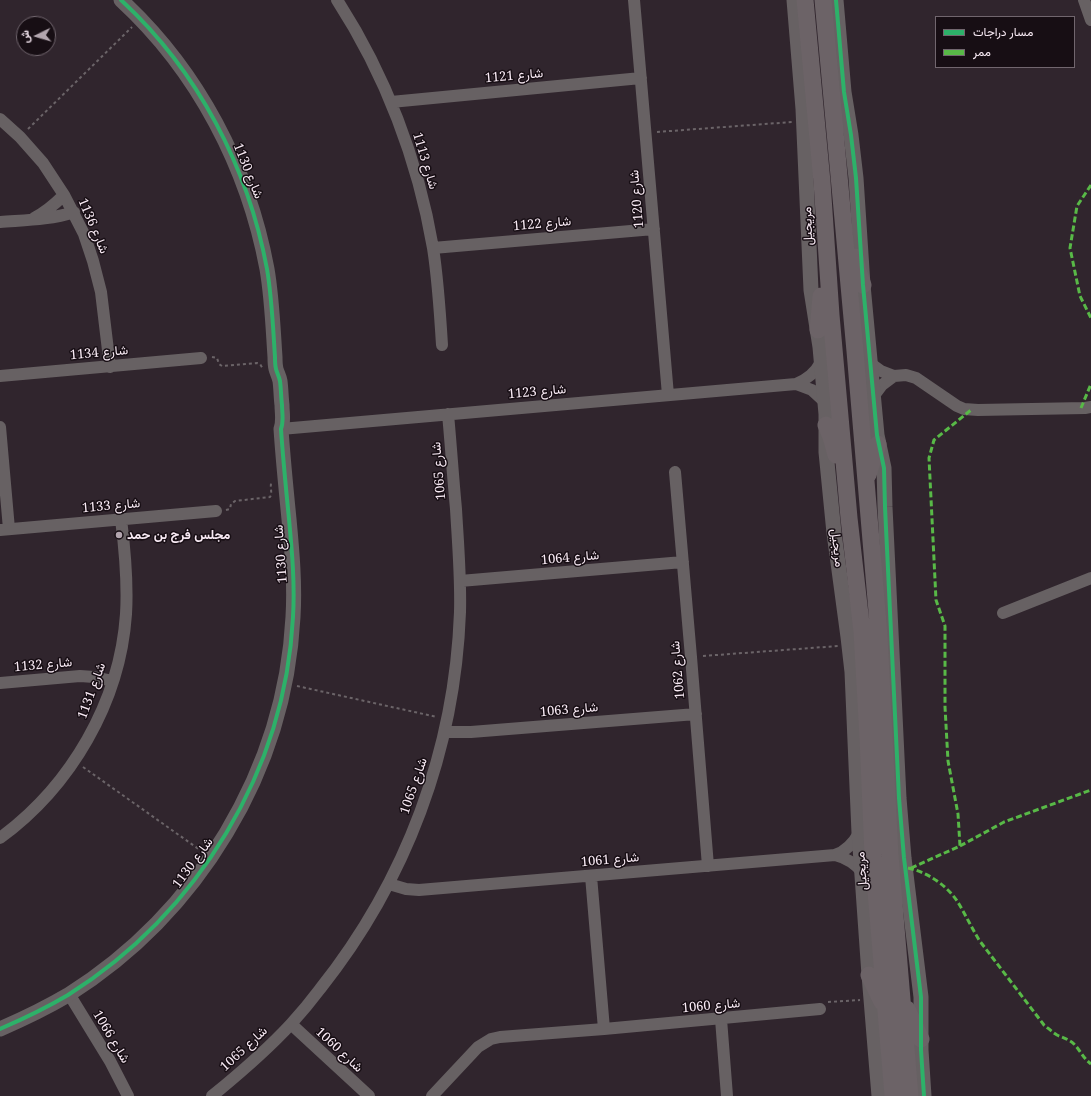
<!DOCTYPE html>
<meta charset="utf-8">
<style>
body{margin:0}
#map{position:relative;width:1091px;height:1096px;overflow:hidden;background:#30252d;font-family:"Noto Serif",Vazirmatn,serif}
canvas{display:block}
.legend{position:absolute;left:935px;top:16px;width:140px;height:52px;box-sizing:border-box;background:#170e14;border:1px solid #71666e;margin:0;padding:5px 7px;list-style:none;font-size:12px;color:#f8eaf4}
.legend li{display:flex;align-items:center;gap:8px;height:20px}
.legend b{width:20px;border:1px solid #71666e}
.north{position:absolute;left:16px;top:16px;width:40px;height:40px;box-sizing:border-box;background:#170e14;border:1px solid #71666e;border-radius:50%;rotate:265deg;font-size:11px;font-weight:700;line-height:16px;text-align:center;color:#f8eaf4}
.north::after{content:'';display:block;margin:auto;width:14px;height:18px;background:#b2a5ae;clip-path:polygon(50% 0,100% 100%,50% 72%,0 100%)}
</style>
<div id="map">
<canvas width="1091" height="1096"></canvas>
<ul class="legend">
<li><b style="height:5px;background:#2db169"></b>مسار دراجات</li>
<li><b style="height:5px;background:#58b947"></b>ممر</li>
</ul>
<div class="north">ش</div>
</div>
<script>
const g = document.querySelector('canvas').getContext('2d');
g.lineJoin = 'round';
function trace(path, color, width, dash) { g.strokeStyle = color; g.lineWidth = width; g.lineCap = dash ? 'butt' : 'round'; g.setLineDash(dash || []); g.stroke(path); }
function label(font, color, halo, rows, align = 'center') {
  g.font = font + ' "Noto Serif",Vazirmatn,serif'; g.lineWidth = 3; g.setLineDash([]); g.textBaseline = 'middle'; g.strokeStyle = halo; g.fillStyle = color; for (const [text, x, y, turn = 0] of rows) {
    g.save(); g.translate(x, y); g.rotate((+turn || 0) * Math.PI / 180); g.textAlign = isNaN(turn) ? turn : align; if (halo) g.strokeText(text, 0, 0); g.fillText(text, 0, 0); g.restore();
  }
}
const path = new Path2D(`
 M28 129 132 27
 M657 132 792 122
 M212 357 217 358 219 364 222 366 257 363 260 364 263 369
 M226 510 230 509 231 504 235 501 270 497C273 492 269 486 272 481
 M703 656 838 646
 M297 686 437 717
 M83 767 200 850
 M828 1002 860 1000`);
const minor = new Path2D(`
 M337 0C385 74 418 160 433 248 438 280 440 312 442 345
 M634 0 668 395
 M1084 0 1091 20
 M391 102 641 78
 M0 119 20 137 43 163 64 195 84 234 93 261 101 292 110 367
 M34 218C46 212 55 204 64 195
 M0 222C25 220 50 220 74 212
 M433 248 654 229
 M870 363 881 371 894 376 906 375 916 378 957 406 964 409 978 410 1085 408 1091 407
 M0 376 201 358
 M796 384 812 390 824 401
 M873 397 882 385 894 376
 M0 427 9 529
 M281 429 796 384C808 379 815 373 821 362
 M675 472 691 657 708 866
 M0 530 216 511
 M460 581 683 562
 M1003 613 1091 578
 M0 683 80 676 94 677 113 681
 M445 732H471L696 714
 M0 838C71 786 120 702 126 614 128 582 125 551 121 519
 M835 855C847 858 855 863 863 873
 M591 876 604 1029
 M389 884 406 889 419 890 835 855C846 851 853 844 859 833
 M69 994 110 1061 128 1096
 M721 1019 727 1096
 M291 1024 369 1096
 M212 1096C239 1074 267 1050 291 1024 301 1013 311 1001 320 989 406 881 455 750 460 612 461 578 458 544 456 509 453 478 451 446 448 414
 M432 1096 478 1047 491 1039 500 1037 604 1029 820 1009`);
const tertiary = new Path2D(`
 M794 0 803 109 811 290 820 347 826 414V452L834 533 848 637 852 672 859 833 869 975 879 1096
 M836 0 844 92 851 135 856 178 863 285 877 435 884 468 885 507 899 798 904 858 921 997V1050L924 1096
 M0 1029C23 1019 46 1008 68 995 198 913 285 771 293 617 295 584 292 551 289 519 286 489 283 459 281 429 284 421 282 413 282 405 281 397 281 388 280 381 279 376 277 373 276 369 275 365 275 361 275 357 273 328 272 298 267 269 248 167 198 71 121 0`);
const secondary = new Path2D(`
 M805 0 822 182 831 315 849 518 862 632 868 738 873 856 893 1096
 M823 0 855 351 879 635 890 855 910 1096
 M855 257 858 271 863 285
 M818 330 821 296
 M826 425 831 437 836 455
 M868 475 878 444
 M869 975 882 1002
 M907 1009 921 1039`);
const quiet = new Path2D(`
 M1091 185 1077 206 1070 248 1080 296 1091 318
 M1081 408 1091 384
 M960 846 1004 822 1091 790
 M908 868C928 872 949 887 959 904 966 916 972 928 979 940L1044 1025C1048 1028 1052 1032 1057 1035 1063 1038 1069 1039 1074 1044 1080 1050 1083 1058 1091 1064
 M911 868 960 846 958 814 948 761 945 707V626L936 600 929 458 934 440 971 410`);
const cycleway = new Path2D(`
 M836 0 844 92 851 135 856 178 863 285 877 435 884 468 885 507 899 798 904 858 921 997V1050L924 1096
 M0 1029C23 1019 46 1008 68 995 198 913 285 771 293 617 295 584 292 551 289 519 286 489 283 459 281 429 284 421 282 413 282 405 281 397 281 388 280 381 279 376 277 373 276 369 275 365 275 361 275 357 273 328 272 298 267 269 248 167 198 71 121 0`);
const markers = [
 [119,535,4,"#b2a5ae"]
];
const streetNames = [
 ["شارع 1121",514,76,-5],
 ["شارع 1113",425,161,73],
 ["شارع 1130",248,171,68],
 ["شارع 1120",637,199,-95],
 ["شارع 1122",542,224,-5],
 ["شارع 1136",93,226,67],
 ["مريجيل",808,226,-92],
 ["شارع 1134",99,353,-5],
 ["شارع 1123",537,392,-5],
 ["شارع 1065",439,471,-95],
 ["شارع 1133",111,506,-5],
 ["مريجيل",837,548,83],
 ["شارع 1130",281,554,-94],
 ["شارع 1064",570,558,-5],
 ["شارع 1132",43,665,-5],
 ["شارع 1062",678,670,-95],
 ["شارع 1131",92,691,-70],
 ["شارع 1063",569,710,-5],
 ["شارع 1065",414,786,-71],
 ["شارع 1061",610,860,-5],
 ["شارع 1130",193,863,-54],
 ["مريجيل",862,871,-94],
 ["شارع 1060",711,1006,-5],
 ["شارع 1066",111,1037,59],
 ["شارع 1065",244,1049,-43],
 ["شارع 1060",339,1050,43]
];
const poiNames = [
 ["مجلس فرج بن حمد",127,535]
];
trace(path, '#6b6468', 2, [3, 3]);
trace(minor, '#676163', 12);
trace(tertiary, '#676163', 15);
trace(secondary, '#6c6367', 17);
trace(quiet, '#58b947', 3, [6, 3]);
trace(cycleway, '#2db169', 4);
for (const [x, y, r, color] of markers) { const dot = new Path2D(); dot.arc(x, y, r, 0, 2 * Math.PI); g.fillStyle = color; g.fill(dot); trace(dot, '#170e14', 1.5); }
label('13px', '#f8eaf4', '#170e14', streetNames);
label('bold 13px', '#f8eaf4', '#170e14', poiNames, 'left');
</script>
